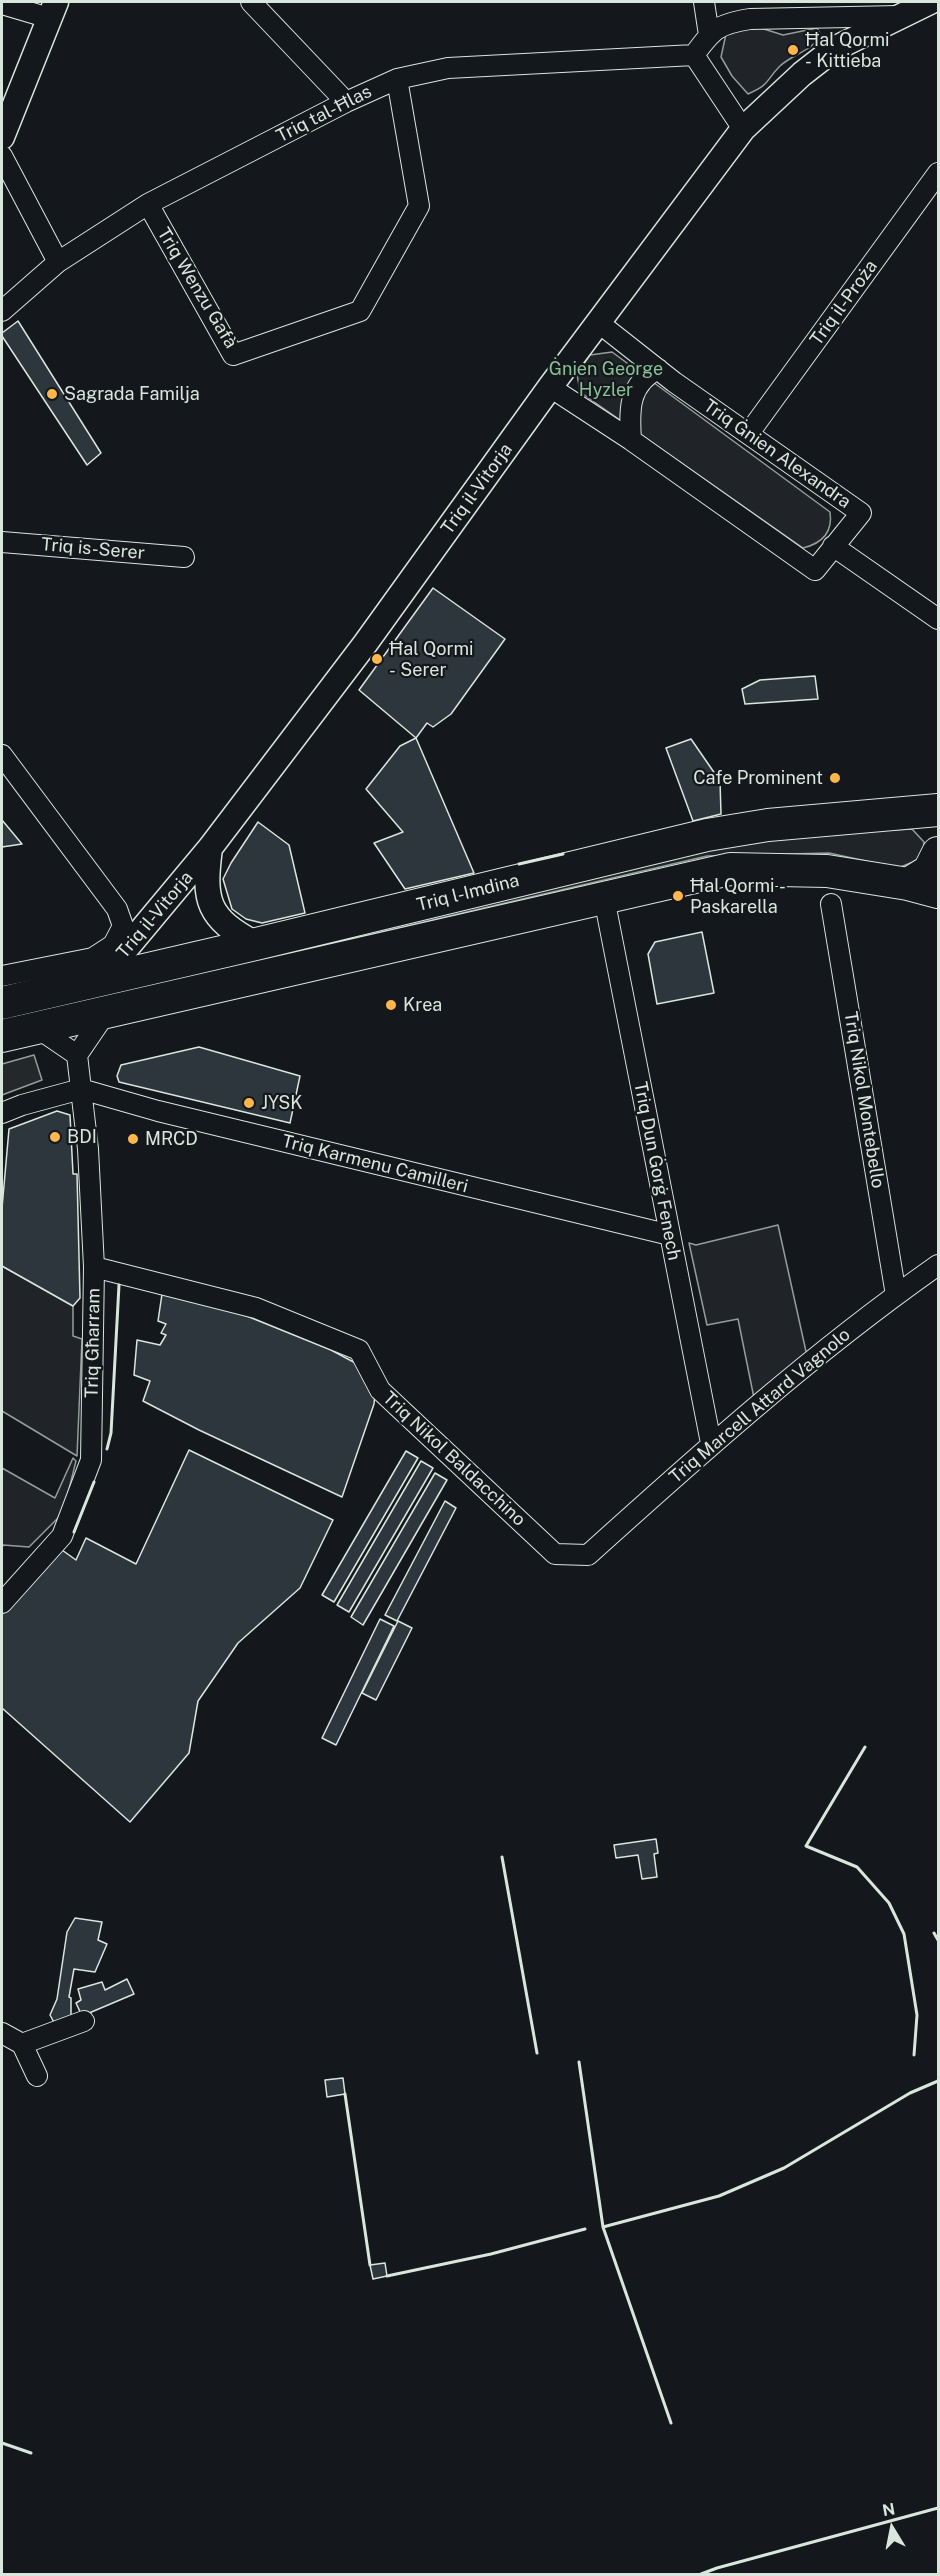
<!DOCTYPE html>
<meta charset="utf-8">
<style>
body{margin:0}
#map{position:relative;width:940px;height:2576px;overflow:hidden;background:#14181c;font-family:"Public Sans",sans-serif}
canvas{display:block}
.frame{position:absolute;inset:0;border:3px solid #d8e6dc;pointer-events:none}
.north{position:absolute;left:862px;top:2498px;width:60px;height:60px;-webkit-text-stroke:4px #14181c;paint-order:stroke;rotate:350deg;font-size:16px;font-weight:700;line-height:24px;text-align:center;color:#d8e6dc}
.north::after{content:'';display:block;margin:auto;width:21px;height:27px;background:#d8e6dc;clip-path:polygon(50% 0,100% 100%,50% 72%,0 100%)}
</style>
<div id="map">
<canvas width="940" height="2576"></canvas>
<div class="frame"></div>
<div class="north">N</div>
</div>
<script>
const g = document.querySelector('canvas').getContext('2d');
g.lineJoin = 'round';
function paint(path, color) { g.fillStyle = color; g.fill(path, 'evenodd'); }
function trace(path, color, width, dash) { g.strokeStyle = color; g.lineWidth = width; g.lineCap = dash ? 'butt' : 'round'; g.setLineDash(dash || []); g.stroke(path); }
function label(font, color, halo, rows, align = 'center') {
  g.font = font + ' "Public Sans",sans-serif'; g.lineWidth = 4.5; g.setLineDash([]); g.textBaseline = 'middle'; g.strokeStyle = halo; g.fillStyle = color; for (const [text, x, y, turn = 0] of rows) {
    g.save(); g.translate(x, y); g.rotate((+turn || 0) * Math.PI / 180); g.textAlign = isNaN(turn) ? turn : align; if (halo) g.strokeText(text, 0, 0); g.fillText(text, 0, 0); g.restore();
  }
}
const green = new Path2D(`
 M748 24 783 35 817 28 821 35C812 51 793 54 780 66 765 81 771 84 748 94L732 76 721 57 726 34Z
 M612 352 830 512C833 532 823 543 803 548L580 392 577 374 590 355Z
 M912 829 924 842 923 858 898 868 829 853 707 856 329 944 2 1026V1013L771 836Z
 M778 1225 807 1356 754 1398 738 1319 707 1325 689 1243 696 1245Z
 M2 1266 73 1306V1336L82 1339 77 1456 2 1411Z
 M73 1458 76 1461 63 1513 29 1547 3 1545 2 1548V1468L55 1498Z`);
const parking = new Path2D(`
 M34 1055 42 1080 2 1095V1064Z`);
const building = new Path2D(`
 M18 321 101 453 87 465 2 336V333Z
 M433 588 505 639 451 714 433 727 427 723 416 738 359 690Z
 M815 676 818 699 745 704 742 689 760 680Z
 M416 738 474 873 405 889 374 843 403 832 366 789 400 746Z
 M691 739 720 781 721 814 693 821 666 748Z
 M2 820 22 844 2 847Z
 M258 822 289 845 305 913 262 923 246 919 232 909 223 879 231 863Z
 M702 932 714 993 657 1004 648 954 655 942Z
 M199 1047 300 1076 290 1123 119 1082 117 1076 121 1065Z
 M57 1111 70 1115 73 1174H77L80 1298 73 1306 2 1266V1208L9 1129Z
 M162 1294 222 1306 331 1350 361 1366 375 1394 374 1404 342 1497 199 1430 143 1401 150 1381 134 1375 137 1340 160 1345 166 1335 161 1333 166 1324 158 1321Z
 M189 1450 333 1520 300 1588 238 1643 198 1701 189 1753 130 1822 2 1708V1614L62 1550 76 1560 86 1538 136 1564Z
 M406 1451 418 1458 334 1602 322 1595Z
 M421 1461 433 1468 349 1612 337 1605Z
 M435 1473 447 1480 363 1625 351 1617Z
 M445 1501 456 1508 397 1621 385 1615Z
 M380 1619 394 1626 336 1745 322 1738Z
 M398 1621 412 1628 376 1700 362 1693Z
 M656 1839 658 1853 654 1854 657 1877 642 1879 638 1855 616 1858 614 1845Z
 M75 1918 102 1922 98 1940 107 1944 95 1972 74 1969 69 1997 71 1998V2020L56 2026 50 2015 57 1999 67 1932Z
 M127 1979 134 1994 82 2016 76 2003 81 2000 78 1989 102 1982 105 1990Z
 M343 2078 345 2094 327 2097 325 2080Z
 M385 2263 387 2276 373 2279 370 2265Z`);
const minor = new Path2D(`
 M251 2 346 102
 M704 2 709 35
 M2 4 49 18
 M743 129 694 55C713 29 718 24 750 19L899 16
 M2 156 58 262
 M148 204 233 355 360 311 419 206 397 79
 M2 311 58 262 148 204 346 102 397 79 448 68 694 55
 M550 387 631 440 815 570 861 513 674 382 599 323
 M749 433 938 173
 M631 440C629 411 628 384 658 369
 M2 542 184 557
 M833 546 938 619
 M2 755 117 909 123 926 113 945 93 958 2 976
 M604 898 711 1443
 M831 904 896 1295
 M36 1027 77 1055
 M81 1089 158 1111 670 1235
 M2 1113 22 1105 81 1089
 M94 1267 256 1308 359 1350 380 1390 555 1554 588 1555C700 1454 814 1352 938 1265
 M2 1603 62 1536 91 1460 94 1267 88 1149 77 1055 107 1011
 M2 2033 22 2044 37 2076
 M22 2044 84 2021`);
const tertiary = new Path2D(`
 M2 137 56 2
 M210 848C203 901 207 918 256 944
 M99 981 210 848 365 644 550 387 743 129 802 74 834 49 930 2`);
const trunk = new Path2D(`
 M908 884 929 871 938 853
 M2 1003 256 944 707 835 768 825 938 810
 M2 1036 730 869 827 871 908 884 938 892`);
const wall = new Path2D(`
 M519 864 563 854
 M107 1449 111 1433 119 1285
 M74 1532 94 1482
 M865 1747 806 1846 857 1867 889 1903 904 1934 917 2015 914 2055
 M502 1857 537 2053
 M934 1933 938 1940
 M579 2062 603 2227 671 2423
 M345 2094 370 2265
 M603 2227 719 2196 784 2168 910 2093 938 2081
 M387 2276 491 2254 585 2229
 M2 2443 31 2453
 M701 2574 717 2568 938 2508`);
const markers = [
 [793,50,6,"#ffb74d"],
 [52,394,6,"#ffb74d"],
 [377,659,6,"#ffb74d"],
 [835,778,6,"#ffb74d"],
 [678,896,6,"#ffb74d"],
 [391,1005,6,"#ffb74d"],
 [249,1103,6,"#ffb74d"],
 [55,1137,6,"#ffb74d"],
 [133,1139,6,"#ffb74d"]
];
const poiNames = [
 ["Ħal Qormi",805,40],
 ["- Kittieba",805,61],
 ["Sagrada Familja",64,394],
 ["Ħal Qormi",389,649],
 ["- Serer",389,670],
 ["Cafe Prominent",823,778,"right"],
 ["Ħal Qormi -",690,886],
 ["Paskarella",690,907],
 ["Krea",403,1005],
 ["JYSK",261,1103],
 ["BDI",67,1137],
 ["MRCD",145,1139]
];
const streetNames = [
 ["Triq tal-Ħlas",324,114,-27],
 ["Triq Wenzu Gafà",197,288,59],
 ["Triq il-Proża",844,303,-54],
 ["Triq Ġnien Alexandra",777,454,35],
 ["Triq il-Vitorja",477,489,-54],
 ["Triq is-Serer",93,549,5],
 ["Triq l-Imdina",468,893,-14],
 ["Triq il-Vitorja",155,915,-50],
 ["Triq Nikol Montebello",864,1100,81],
 ["Triq Karmenu Camilleri",375,1164,14],
 ["Triq Dun Ġorġ Fenech",657,1171,79],
 ["Triq Għarram",93,1343,-89],
 ["Triq Marcell Attard Vagnolo",760,1406,-40],
 ["Triq Nikol Baldacchino",454,1459,43]
];
const parkNames = [
 ["Ġnien George",606,369],
 ["Hyzler",606,390]
];
paint(green, '#202428');
trace(green, '#939e99', 1.5);
paint(parking, '#24282b');
trace(parking, '#939e99', 1.5);
paint(building, '#2c363c');
trace(building, '#d8e6dc', 1.5);
trace(minor, '#d8e6dc', 22);
trace(tertiary, '#d8e6dc', 27);
trace(trunk, '#d8e6dc', 34);
trace(minor, '#14181c', 20);
trace(tertiary, '#14181c', 24);
trace(trunk, '#14181c', 32);
trace(wall, '#d8e6dc', 3);
for (const [x, y, r, color] of markers) { const dot = new Path2D(); dot.arc(x, y, r, 0, 2 * Math.PI); g.fillStyle = color; g.fill(dot); trace(dot, '#14181c', 2); }
label('18px', '#d8e6dc', '#14181c', poiNames, 'left');
label('18px', '#d8e6dc', '#14181c', streetNames);
label('18px', '#8ac095', '#14181c', parkNames);
</script>
